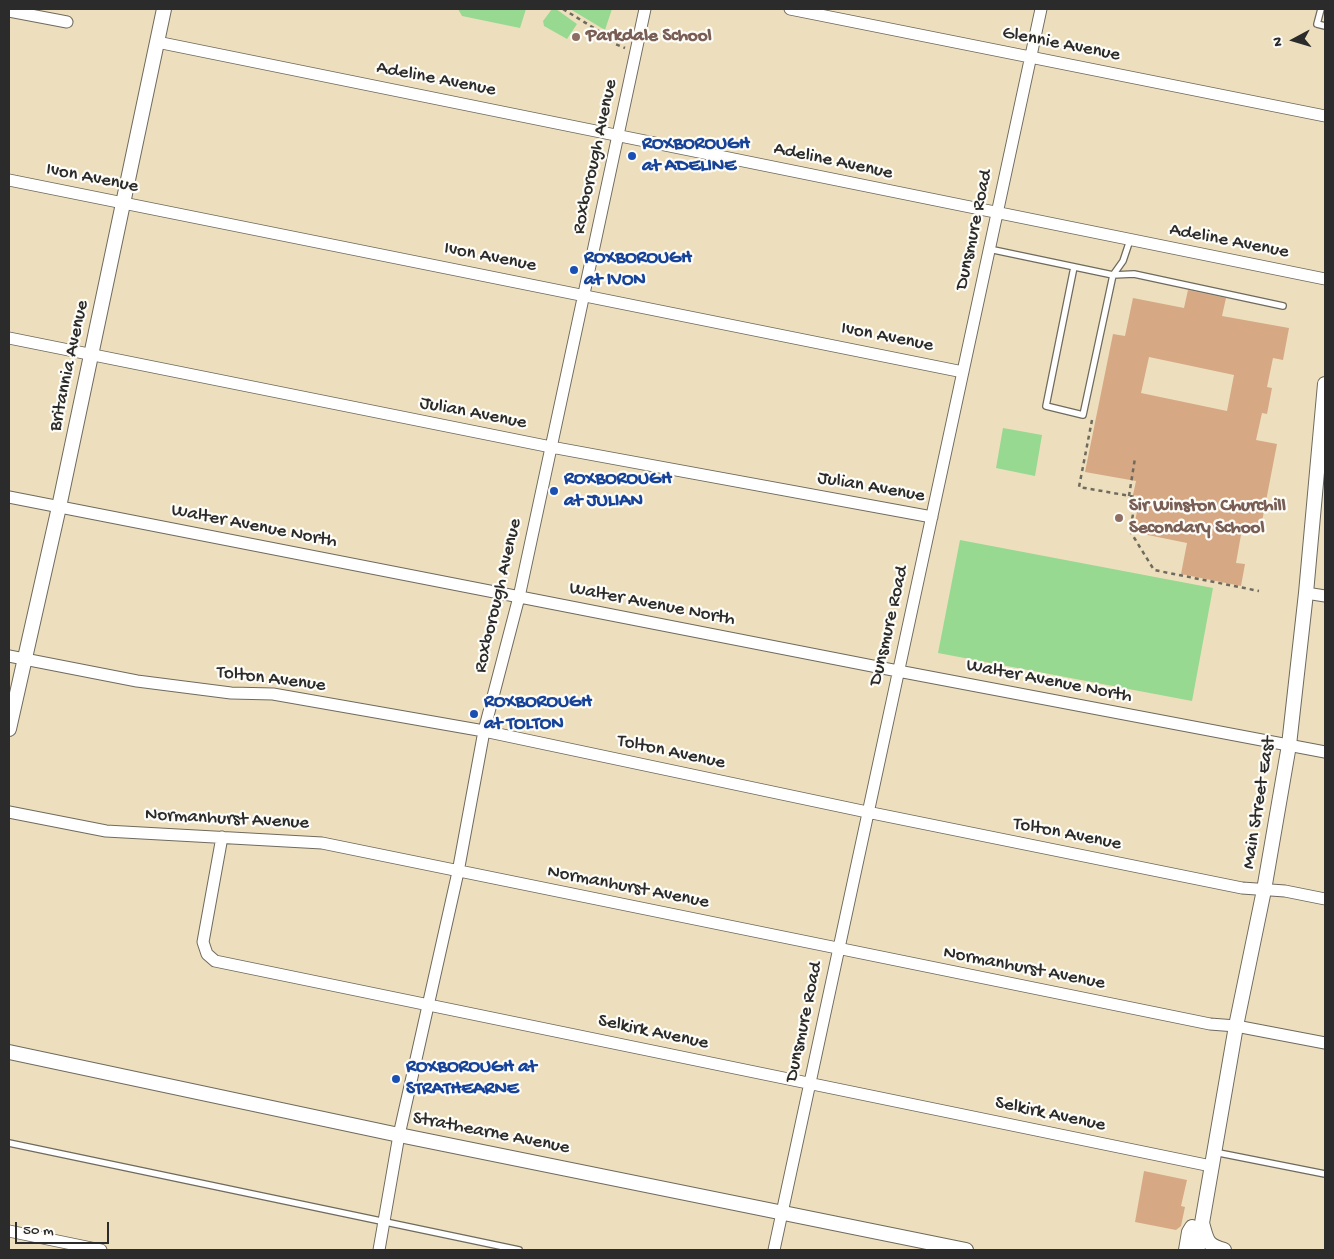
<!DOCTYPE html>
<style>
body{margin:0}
#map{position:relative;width:1334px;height:1259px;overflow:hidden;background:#eddfbd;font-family:"Gochi Hand",sans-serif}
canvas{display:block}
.frame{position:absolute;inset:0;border:10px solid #2b2b2b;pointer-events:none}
.north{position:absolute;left:1269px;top:15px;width:50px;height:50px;-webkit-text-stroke:4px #fdfcf7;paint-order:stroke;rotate:264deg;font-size:14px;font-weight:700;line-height:20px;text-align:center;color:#2b2b2b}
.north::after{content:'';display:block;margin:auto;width:18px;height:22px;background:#2b2b2b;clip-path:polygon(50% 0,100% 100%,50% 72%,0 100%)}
.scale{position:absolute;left:15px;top:1222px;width:94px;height:22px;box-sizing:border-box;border:2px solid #2b2b2b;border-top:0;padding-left:6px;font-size:15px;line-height:18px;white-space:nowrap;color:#2b2b2b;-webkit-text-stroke:4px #fdfcf7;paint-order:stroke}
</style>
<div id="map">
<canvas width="1334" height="1259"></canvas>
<div class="frame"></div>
<div class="north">N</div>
<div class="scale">50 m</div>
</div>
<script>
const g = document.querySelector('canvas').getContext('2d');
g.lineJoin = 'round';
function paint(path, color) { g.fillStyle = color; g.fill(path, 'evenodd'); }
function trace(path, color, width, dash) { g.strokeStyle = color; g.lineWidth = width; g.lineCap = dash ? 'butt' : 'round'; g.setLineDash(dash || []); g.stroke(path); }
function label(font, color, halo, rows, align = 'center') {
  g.font = font + ' "Gochi Hand",sans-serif'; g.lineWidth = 4.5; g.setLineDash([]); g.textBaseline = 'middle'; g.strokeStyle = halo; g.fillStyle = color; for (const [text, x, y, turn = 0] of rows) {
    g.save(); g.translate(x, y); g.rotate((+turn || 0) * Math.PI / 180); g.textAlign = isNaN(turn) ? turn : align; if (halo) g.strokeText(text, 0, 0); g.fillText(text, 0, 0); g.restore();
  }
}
const green = new Path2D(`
 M458 9H526L520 28 462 16Z
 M552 9H556L577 24 567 39 544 26 543 21Z
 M570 9H612L605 30Z
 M1003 428 1042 435 1035 476 996 468Z
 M960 540 1213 588 1192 701 938 653Z`);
const building = new Path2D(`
 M1188 290 1226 298 1222 316 1289 328 1283 360 1273 358 1267 387 1272 388 1267 414 1262 413 1256 440 1277 444 1260 532 1242 529 1236 563 1245 564 1241 586 1181 574 1187 543 1133 532 1140 496 1133 495 1136 481 1085 472 1113 334 1125 336 1133 298 1184 308ZM1149 357 1234 375 1227 411 1141 393Z
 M1144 1171 1187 1180 1181 1206 1185 1207 1181 1226 1176 1230 1135 1222Z`);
const path = new Path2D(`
 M563 9 602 33 613 43 625 48
 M1092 420 1079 487 1136 497 1130 531 1154 570 1259 591
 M1129 496 1135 458`);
const service = new Path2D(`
 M1321 9 1317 24 1325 26
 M989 249 1113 275 1083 415 1046 406 1074 267
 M1113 275 1134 274 1283 306
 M1113 275 1123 261 1130 240
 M9 1143 519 1250
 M1214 1152 1325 1174`);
const minor = new Path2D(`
 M790 9 1325 116
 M9 11 67 22
 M157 42 1325 279
 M9 180 963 372
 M9 338 551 447 932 517
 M9 497 898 671 1325 752
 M1306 593 1325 596
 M9 656 137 681 231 693 273 694 484 731 867 812 1242 888 1285 891 1325 899
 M9 812 106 831 322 843 1210 1024 1236 1026 1325 1043
 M222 837 203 942 207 954 215 961 1211 1166
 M9 1231 101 1250
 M379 1250 399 1135 458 872 484 731 519 597 645 9
 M774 1250 1041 9`);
const tertiary = new Path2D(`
 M9 729 59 507 164 9
 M9 1052 399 1135 966 1250
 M1202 1223C1207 1240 1206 1245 1224 1250
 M1186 1250 1189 1232 1192 1227
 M1198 1250 1196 1237 1202 1223 1236 1026 1264 890 1289 745 1306 593 1325 384`);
const markers = [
 [576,37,5,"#8d6e63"],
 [632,156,5,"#1a4fb4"],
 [574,270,5,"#1a4fb4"],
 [554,491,5,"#1a4fb4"],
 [1119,518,5,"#8d6e63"],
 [474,714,5,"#1a4fb4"],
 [396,1079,5,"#1a4fb4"]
];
const educationNames = [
 ["Parkdale School",586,37],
 ["Sir Winston Churchill",1129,507],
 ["Secondary School",1129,529]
];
const streetNames = [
 ["Glennie Avenue",1061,45,11],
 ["Adeline Avenue",436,80,11],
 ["Roxborough Avenue",596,157,-78],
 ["Adeline Avenue",833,162,12],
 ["Ivon Avenue",92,179,11],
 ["Dunsmure Road",975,230,-78],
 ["Adeline Avenue",1229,242,11],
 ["Ivon Avenue",490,258,11],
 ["Ivon Avenue",887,338,11],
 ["Britannia Avenue",70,366,-78],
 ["Julian Avenue",473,414,11],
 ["Julian Avenue",871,488,10],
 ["Walter Avenue North",254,527,11],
 ["Roxborough Avenue",499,596,-77],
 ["Walter Avenue North",652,605,11],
 ["Dunsmure Road",890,626,-77],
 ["Tolton Avenue",271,680,7],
 ["Walter Avenue North",1049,682,11],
 ["Tolton Avenue",671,753,12],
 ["Main Street East",1260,803,-81],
 ["Normanhurst Avenue",227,820,3],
 ["Tolton Avenue",1067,835,11],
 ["Normanhurst Avenue",628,888,11],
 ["Normanhurst Avenue",1024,969,11],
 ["Dunsmure Road",805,1022,-78],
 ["Selkirk Avenue",653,1033,12],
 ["Selkirk Avenue",1050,1115,12],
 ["Strathearne Avenue",491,1134,11]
];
const transitNames = [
 ["ROXBOROUGH",642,145],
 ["at ADELINE",642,167],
 ["ROXBOROUGH",584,259],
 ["at IVON",584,281],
 ["ROXBOROUGH",564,480],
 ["at JULIAN",564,502],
 ["ROXBOROUGH",484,703],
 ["at TOLTON",484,725],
 ["ROXBOROUGH at",406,1068],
 ["STRATHEARNE",406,1090]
];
paint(green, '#97d990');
paint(building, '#d6a884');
trace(service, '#6f6a5e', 8);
trace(minor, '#6f6a5e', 13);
trace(tertiary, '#6f6a5e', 16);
trace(path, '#6f6a5e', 2.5, [4, 4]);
trace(service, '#fff', 5.5);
trace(minor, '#fff', 11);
trace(tertiary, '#fff', 14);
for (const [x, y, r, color] of markers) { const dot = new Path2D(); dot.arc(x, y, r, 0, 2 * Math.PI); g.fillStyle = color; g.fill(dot); trace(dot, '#fdfcf7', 2); }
label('bold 19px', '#785e54', '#fdfcf7', educationNames, 'left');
label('19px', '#2b2b2b', '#fdfcf7', streetNames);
label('bold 19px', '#164399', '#fdfcf7', transitNames, 'left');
</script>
